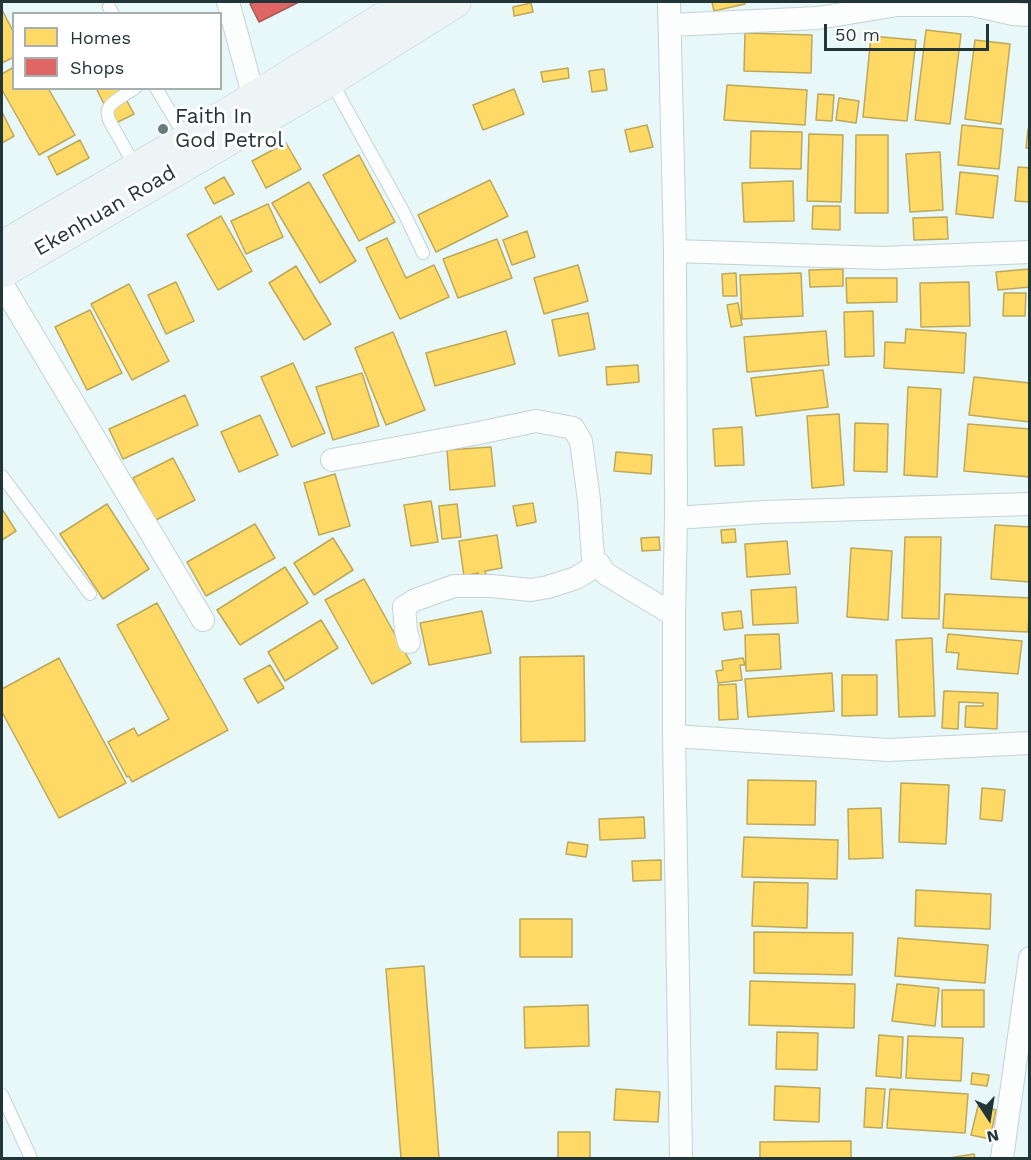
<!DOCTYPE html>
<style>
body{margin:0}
#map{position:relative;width:1031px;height:1160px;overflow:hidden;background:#e8f7f8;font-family:"Work Sans",sans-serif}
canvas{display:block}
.frame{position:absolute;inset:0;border:3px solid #233637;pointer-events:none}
.legend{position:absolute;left:12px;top:12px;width:210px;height:78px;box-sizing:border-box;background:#fff;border:2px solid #a7afaf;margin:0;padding:8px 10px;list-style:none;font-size:18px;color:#233637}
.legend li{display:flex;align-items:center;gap:12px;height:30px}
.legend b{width:30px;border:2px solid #a7afaf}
.north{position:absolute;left:959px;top:1088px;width:60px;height:60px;-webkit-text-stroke:4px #fff;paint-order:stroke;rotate:168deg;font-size:16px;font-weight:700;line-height:24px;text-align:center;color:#233637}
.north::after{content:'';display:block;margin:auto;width:21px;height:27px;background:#233637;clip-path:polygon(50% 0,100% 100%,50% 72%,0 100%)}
.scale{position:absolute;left:824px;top:24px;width:165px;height:27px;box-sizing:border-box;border:3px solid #233637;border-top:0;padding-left:8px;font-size:18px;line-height:21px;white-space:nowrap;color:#233637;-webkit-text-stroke:4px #fff;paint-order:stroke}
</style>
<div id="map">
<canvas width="1031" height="1160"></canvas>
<div class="frame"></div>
<ul class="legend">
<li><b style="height:16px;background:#ffd966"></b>Homes</li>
<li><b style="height:16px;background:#e06666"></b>Shops</li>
</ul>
<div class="north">N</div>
<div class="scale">50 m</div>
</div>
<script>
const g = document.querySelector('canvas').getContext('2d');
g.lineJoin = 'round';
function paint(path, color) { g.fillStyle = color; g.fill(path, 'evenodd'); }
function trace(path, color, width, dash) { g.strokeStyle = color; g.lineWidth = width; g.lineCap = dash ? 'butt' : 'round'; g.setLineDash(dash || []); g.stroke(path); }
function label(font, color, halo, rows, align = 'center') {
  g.font = font + ' "Work Sans",sans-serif'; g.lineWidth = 6; g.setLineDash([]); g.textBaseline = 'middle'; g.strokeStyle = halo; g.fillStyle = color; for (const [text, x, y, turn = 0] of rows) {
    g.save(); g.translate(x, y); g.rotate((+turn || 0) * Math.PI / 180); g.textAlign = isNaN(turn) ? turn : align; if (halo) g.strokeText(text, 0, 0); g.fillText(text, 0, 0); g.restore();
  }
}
const homes = new Path2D(`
 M712 2H745V4L714 11Z
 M531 3 533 12 514 16 513 7Z
 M2 10 14 33V57L2 63Z
 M926 30 961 34 950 124 915 120Z
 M745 33 812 35 811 73 744 71Z
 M871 36 916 40 907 121 863 117Z
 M975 40 1010 44 1001 124 965 119Z
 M14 67V88H48L75 135 39 155 2 90V74Z
 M568 68 569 78 543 82 541 72Z
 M604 69 607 90 592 92 589 71Z
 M727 85 807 90 805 125 724 120Z
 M96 88H120L134 114 114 124Z
 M514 89 524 114 483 130 473 105Z
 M818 94 834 95 832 121 816 120Z
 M839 98 859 101 856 123 836 120Z
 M2 112 14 136 2 143Z
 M647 125 653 147 630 152 625 130Z
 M962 125 1003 129 999 169 958 165Z
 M1028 129H1030V148H1026Z
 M751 131 802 132 801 169 750 168Z
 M809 134 843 135 841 202 807 201Z
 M856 135H888V213H855Z
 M80 140 89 158 57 175 48 157Z
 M286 143 301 169 266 188 252 161Z
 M940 152 943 210 910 212 906 154Z
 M359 155 395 222 359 241 323 175Z
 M1018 167 1030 168V202L1015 201Z
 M960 172 998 176 993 218 956 214Z
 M224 177 234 194 214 204 205 188Z
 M490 180 508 216 436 252 418 215Z
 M793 181 794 221 744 222 742 183Z
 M309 182 356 261 320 283 272 203Z
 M268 204 283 237 246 254 231 221Z
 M813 206H840V230L812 229Z
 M221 216 252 271 218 290 187 235Z
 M947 217 948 239 914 240 913 218Z
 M527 231 535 257 512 265 503 240Z
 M387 238 406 278 434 265 449 297 400 319 366 248Z
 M497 239 512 278 458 298 443 259Z
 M578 265 588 301 544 314 534 278Z
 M296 266 331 324 304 340 269 283Z
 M843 269V286L810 287 809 270Z
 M1029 269 1030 287 998 290 996 272Z
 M736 273 737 296H723L722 274Z
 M801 273 803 316 742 319 740 275Z
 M846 278H897V302L847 303Z
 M176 282 194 321 166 334 148 295Z
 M969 282 970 326 921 327 920 283Z
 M129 284 169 361 132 380 91 304Z
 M1004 293H1026L1025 316H1003Z
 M738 303 742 325 731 327 727 305Z
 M90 310 122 373 87 390 55 327Z
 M873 311 874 356 845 357 844 312Z
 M588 313 595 349 559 356 552 320Z
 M906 329 966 333 964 373 884 368 885 342 905 343Z
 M506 331 515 364 435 386 426 353Z
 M826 331 829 365 747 372 744 337Z
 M393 332 425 410 386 425 355 348Z
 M293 363 325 433 292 447 261 377Z
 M638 365 639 382 607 385 606 367Z
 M823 370 828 407 756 416 751 378Z
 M362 373 379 426 333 440 316 387Z
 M974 377 1030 383V422L969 415Z
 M908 387 941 389 937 477 904 475Z
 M185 395 198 425 123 459 109 429Z
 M839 414 844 485 812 488 807 416Z
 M260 415 278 455 239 472 221 432Z
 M855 423 888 424 887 472 854 471Z
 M968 424 1030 429V477L964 471Z
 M742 427 744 465 715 466 713 429Z
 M491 447 495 486 450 490 447 450Z
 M616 452 652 455 651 474 614 471Z
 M173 458 195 500 154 521 133 478Z
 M335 474 350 526 319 535 304 483Z
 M431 501 438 542 411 546 404 505Z
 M533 503 536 522 517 526 513 506Z
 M107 504 149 569 103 599 60 534Z
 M457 504 461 537 442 539 439 506Z
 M2 509 16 531 2 540Z
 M255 524 275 558 206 596 187 562Z
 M995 525 1030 527V582L991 579Z
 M735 529 736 542 722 543 721 530Z
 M497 535 502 568 485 571 487 579 479 580 478 573 464 576 459 541Z
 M659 537 660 550 642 551 641 538Z
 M905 537H941L939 619 902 618Z
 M333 538 353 570 314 595 294 563Z
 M787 541 790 574 747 577 745 544Z
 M851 548 892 551 888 620 847 617Z
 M285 567 308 603 240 645 217 610Z
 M364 579 411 663 372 684 325 600Z
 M796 587 798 623 753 625 751 590Z
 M945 594 1030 598 1028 632 943 628Z
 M157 603 228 730 132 782 129 776 127 777 108 742 134 728 138 736 169 719 117 625Z
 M482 611 491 653 429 665 420 623Z
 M741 611 743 628 724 630 722 613Z
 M321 620 338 648 285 681 268 652Z
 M779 634 781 669 746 671 745 635Z
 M948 634 1022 641 1018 674 957 669 959 653 946 652Z
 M932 638 935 716 899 717 896 640Z
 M584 656 585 741 521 742 520 657Z
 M59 658 126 783 59 818 2 712V689Z
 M743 658 745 665H740L742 680 718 683 716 671 723 670 722 661Z
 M270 665 284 688 258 703 244 679Z
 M832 673 834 711 748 717 745 679Z
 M842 675H877V715L842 716Z
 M736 684 738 719 719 720 718 685Z
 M944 691 998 693 997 729 965 727 966 706H983V703L959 702 958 729 942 728Z
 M748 780 816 781 815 825 747 824Z
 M901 783 949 785 946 844 899 842Z
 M982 788 1005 790 1002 821 980 819Z
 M881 808 883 858 849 859 848 809Z
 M644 817 645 838 600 840 599 819Z
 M744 837 838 840 837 879 742 877Z
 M568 842 588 845 586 857 566 854Z
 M661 860V880L633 881 632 861Z
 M754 882 808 883 807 928 752 926Z
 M916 890 991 894 990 929 915 926Z
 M520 919H572V957H520Z
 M754 932 853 933 852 975 754 973Z
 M898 938 988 945 985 983 895 976Z
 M424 966 439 1158H401L386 969Z
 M750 981 855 984 854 1028 749 1025Z
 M897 984 939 988 935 1026 892 1021Z
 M942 990H984V1027H942Z
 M588 1005 589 1046 525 1048 524 1007Z
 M777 1032 818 1033 817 1070 776 1069Z
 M879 1035 903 1037 901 1078 876 1076Z
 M908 1036 963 1038 961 1081 906 1078Z
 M972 1073 989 1075 987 1086 971 1084Z
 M775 1086 820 1088 819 1122 774 1120Z
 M866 1088 885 1089 882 1128 864 1127Z
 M616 1089 660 1092 658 1122 614 1120Z
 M890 1089 968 1094 965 1133 887 1128Z
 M978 1106 996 1110 990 1139 971 1135Z
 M558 1132H590V1158H558Z
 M851 1141V1158H760V1142Z
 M974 1154 975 1158H949Z`);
const shops = new Path2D(`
 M255 2H299L259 22 250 4Z`);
const service = new Path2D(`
 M109 7 113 14
 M331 81 404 213 423 253
 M135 88C128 93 109 103 108 110 107 113 108 117 109 120L136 168
 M156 88 186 138
 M2 476 90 594
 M2 1095 31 1158`);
const minor = new Path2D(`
 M228 2 254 98
 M669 2 675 251 676 518 674 615V736L681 1158
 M670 25 818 18 898 5H973L1013 14 1030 15
 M675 251 882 258 1030 252
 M2 284 203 620
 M332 460 474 434 536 421 573 428 581 441 589 500 593 558 606 574 674 615
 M676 518 764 512 1030 504
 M409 642 406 631 404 607 415 600 454 586H491L531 590 548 587 576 578 599 564
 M674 736 888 750 1030 743
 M1002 1158 1030 958`);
const secondary = new Path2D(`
 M2 247 187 139 410 2
 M2 272 330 80 455 2`);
const markers = [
 [163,129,6,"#687a7b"]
];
const poiNames = [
 ["Faith In",175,117],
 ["God Petrol",175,141]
];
const streetNames = [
 ["Ekenhuan Road",105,211,-30]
];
paint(homes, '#ffd966');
trace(homes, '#bda858', 1.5);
paint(shops, '#e06666');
trace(shops, '#a75858', 1.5);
trace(service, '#c3d3d4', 14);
trace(minor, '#c3d3d4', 24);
trace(secondary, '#c3d3d4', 33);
trace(service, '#fcfefe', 12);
trace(minor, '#fcfefe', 22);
trace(secondary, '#ecf4f5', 32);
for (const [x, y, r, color] of markers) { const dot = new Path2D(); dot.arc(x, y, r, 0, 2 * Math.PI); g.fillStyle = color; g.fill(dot); trace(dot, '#fff', 2); }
label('21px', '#233637', '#fff', poiNames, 'left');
label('21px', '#233637', '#fff', streetNames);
</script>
